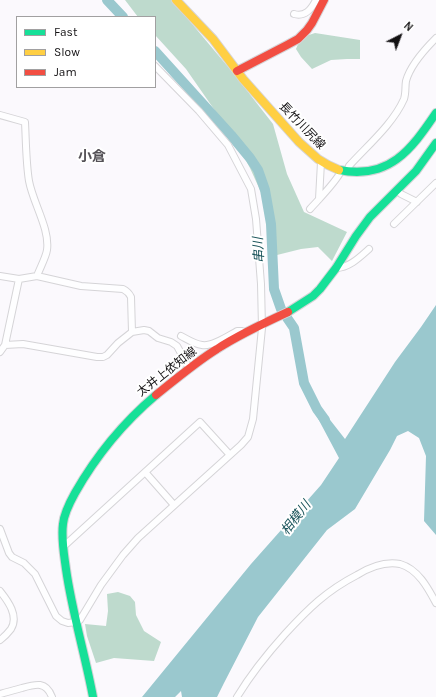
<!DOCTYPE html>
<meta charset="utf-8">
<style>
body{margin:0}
#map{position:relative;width:436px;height:697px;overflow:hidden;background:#fbf9fd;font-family:Karla,sans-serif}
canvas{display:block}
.legend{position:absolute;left:16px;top:16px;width:140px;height:72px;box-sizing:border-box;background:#fff;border:1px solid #a1a0a1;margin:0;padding:5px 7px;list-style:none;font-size:12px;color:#131113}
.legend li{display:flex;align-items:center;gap:8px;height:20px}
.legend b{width:20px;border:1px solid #a1a0a1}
.north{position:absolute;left:380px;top:16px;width:40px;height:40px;-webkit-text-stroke:3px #fff;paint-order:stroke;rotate:42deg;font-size:11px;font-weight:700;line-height:16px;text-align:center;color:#131113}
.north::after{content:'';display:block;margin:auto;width:14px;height:18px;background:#131113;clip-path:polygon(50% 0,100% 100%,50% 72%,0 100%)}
</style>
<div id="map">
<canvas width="436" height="697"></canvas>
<ul class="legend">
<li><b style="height:5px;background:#16e098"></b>Fast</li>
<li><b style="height:5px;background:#ffcf43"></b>Slow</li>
<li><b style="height:5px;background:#f24e42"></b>Jam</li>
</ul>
<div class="north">N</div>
</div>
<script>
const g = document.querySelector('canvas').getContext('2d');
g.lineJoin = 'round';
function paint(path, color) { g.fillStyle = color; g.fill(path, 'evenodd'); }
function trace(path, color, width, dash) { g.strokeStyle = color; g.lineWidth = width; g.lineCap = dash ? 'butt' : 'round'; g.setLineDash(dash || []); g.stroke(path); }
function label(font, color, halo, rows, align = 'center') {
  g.font = font + ' Karla,"Noto Sans JP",sans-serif'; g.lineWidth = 4; g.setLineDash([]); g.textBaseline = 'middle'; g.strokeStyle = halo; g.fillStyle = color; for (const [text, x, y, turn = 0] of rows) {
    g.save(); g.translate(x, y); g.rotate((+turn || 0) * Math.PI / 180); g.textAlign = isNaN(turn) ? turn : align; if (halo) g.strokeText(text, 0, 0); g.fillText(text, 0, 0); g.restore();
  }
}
const forest = new Path2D(`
 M125 0H172L234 74 273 124 287 174 304 212 347 232 332 261 318 247 301 249 273 256 264 199 250 168 232 135 186 69 155 35V17H138Z
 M315 33 360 40V59H347L331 60 312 69 301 57 296 49C300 39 304 36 315 33Z
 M118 592 130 596 135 602 136 615 144 631 161 642 154 661 114 658 96 663 87 636 85 624 106 626 108 611 107 594Z`);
const water = new Path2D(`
 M436 305V535L424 521 426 456 419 438 408 431 397 436 390 450 355 509 327 530 258 617 224 683 217 697H182L181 691 175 697H142L251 564 321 485 339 458 314 411 320 407 345 439 395 362 421 327Z`);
const river = new Path2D(`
 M107 0 123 17
 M155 51 231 135 250 158 258 170 265 190 271 224 274 289 281 309 294 328 304 383 317 409 325 420`);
const street = new Path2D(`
 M294 14C305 17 311 10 316 0
 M0 115 25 122C26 141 26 163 29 181 33 203 50 229 47 250 46 257 40 268 37 276
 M347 172 349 166C367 146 393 124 404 99 406 93 405 87 406 81 410 66 425 49 436 38
 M397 190 401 194 417 202
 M319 199 321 162
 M310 209C318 200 337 181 341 171
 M394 224 436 183
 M336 268C349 268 360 257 369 249
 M0 276 19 279
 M181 336C187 339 194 344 202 345 212 347 228 336 237 331H242L245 333
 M5 345 23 344 97 357H103L107 355 118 343 132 332 144 330 149 331 158 338 171 342 177 346 189 368
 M0 352 5 345 19 279 37 276 81 286 123 289C127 291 129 293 131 297L132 332
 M145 472 174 505
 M0 529 9 553 12 557 24 563 35 574 56 616 62 621 68 623 76 622 80 620 101 585 123 555 138 538 241 445 248 437 253 419 262 328 261 284 256 219 251 189 228 145 199 111 155 66
 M63 547 200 422 230 455
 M0 591C8 601 19 616 11 629 8 633 4 637 0 640
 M0 694C7 692 15 690 22 688 36 684 46 681 52 697
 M237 697C251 674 267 654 285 634 308 609 326 591 357 575 370 567 384 561 400 564 418 569 428 588 436 603`);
const fast = new Path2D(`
 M339 170C389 180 411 150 436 113
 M288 312 313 296 320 289 336 268 356 236 370 217 416 171 436 143
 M93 697C85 654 72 612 66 569 64 554 61 539 63 524 64 513 70 502 75 493 96 456 124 422 156 395`);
const slow = new Path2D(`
 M176 0 213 39 243 79 299 142 318 159 328 165 339 170`);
const jam = new Path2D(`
 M237 71 287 45 298 39 307 30 312 23 324 0
 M156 395C176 379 196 362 217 349 240 334 264 323 288 312`);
const streetNames = [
 ["長竹川尻線",302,126,46],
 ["太井上依知線",167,372,-38]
];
const waterNames = [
 ["串川",259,250,-93],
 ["相模川",296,518,-52]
];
const quarterNames = [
 ["小倉",92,157]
];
paint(forest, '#bedacd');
paint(water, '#9ac8ce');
trace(river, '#9ac8ce', 10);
trace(street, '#d5d4d7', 8);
trace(fast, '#d5d4d7', 10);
trace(slow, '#d5d4d7', 10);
trace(jam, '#d5d4d7', 10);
trace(street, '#fefeff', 6);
trace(fast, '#16e098', 8);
trace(slow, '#ffcf43', 8);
trace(jam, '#f24e42', 8);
label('12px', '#131113', '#fff', streetNames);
label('italic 13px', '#1a545a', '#fff', waterNames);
label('bold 14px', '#555257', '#fff', quarterNames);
</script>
